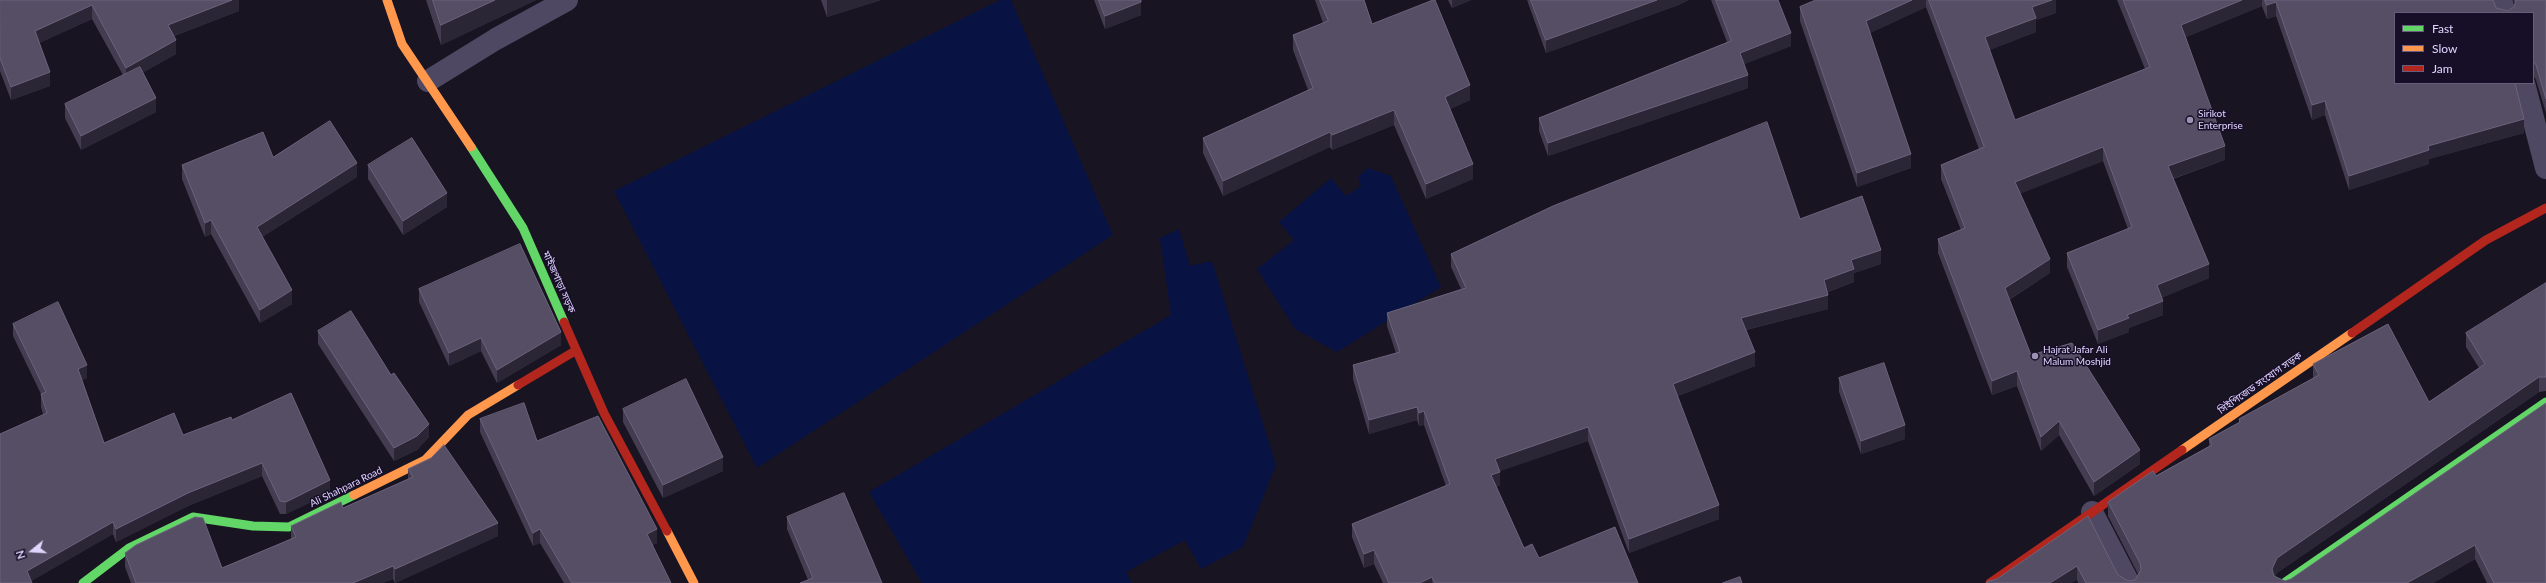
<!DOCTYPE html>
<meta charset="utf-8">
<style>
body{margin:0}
#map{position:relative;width:2546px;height:583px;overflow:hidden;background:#181421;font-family:Lato,sans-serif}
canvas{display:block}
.legend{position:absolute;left:2394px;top:12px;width:140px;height:72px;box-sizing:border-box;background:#170e27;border:1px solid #685d7d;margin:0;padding:5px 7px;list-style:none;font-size:12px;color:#e1d4ff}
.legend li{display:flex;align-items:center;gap:8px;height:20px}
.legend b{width:20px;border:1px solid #685d7d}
.north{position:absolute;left:12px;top:531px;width:40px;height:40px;-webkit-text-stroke:3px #170e27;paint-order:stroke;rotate:252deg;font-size:11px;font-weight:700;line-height:16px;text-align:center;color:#e1d4ff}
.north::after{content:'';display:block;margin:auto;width:14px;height:18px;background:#e1d4ff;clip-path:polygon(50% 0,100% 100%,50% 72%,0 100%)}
</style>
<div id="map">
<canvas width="2546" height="583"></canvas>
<ul class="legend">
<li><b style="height:5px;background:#63d668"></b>Fast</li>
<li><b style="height:5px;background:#ff974d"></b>Slow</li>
<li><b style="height:5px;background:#b3261e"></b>Jam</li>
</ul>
<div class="north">N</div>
</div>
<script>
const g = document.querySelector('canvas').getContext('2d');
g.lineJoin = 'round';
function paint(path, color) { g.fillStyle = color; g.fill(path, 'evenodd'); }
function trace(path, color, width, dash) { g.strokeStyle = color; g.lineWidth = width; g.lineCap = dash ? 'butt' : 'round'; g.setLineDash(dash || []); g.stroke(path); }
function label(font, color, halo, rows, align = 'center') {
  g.font = font + ' Lato,"Noto Sans Bengali",sans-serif'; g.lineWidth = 3; g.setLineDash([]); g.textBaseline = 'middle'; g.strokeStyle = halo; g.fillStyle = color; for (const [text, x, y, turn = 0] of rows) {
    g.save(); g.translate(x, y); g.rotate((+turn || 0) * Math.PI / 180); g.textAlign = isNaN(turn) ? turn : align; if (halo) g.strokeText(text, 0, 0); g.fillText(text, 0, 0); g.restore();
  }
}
const water = new Path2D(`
 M1000 0H1011L1113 235 757 468 614 191Z
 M1368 168 1391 176 1441 287 1337 352 1295 329 1257 269 1294 240 1279 222 1331 178 1346 196 1361 186 1358 177Z
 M1179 229 1190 266 1212 261 1276 465 1243 547 1201 569 1185 540 1126 572 1132 583H922L869 492 1171 315 1160 238Z`);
const street = new Path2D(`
 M2501 0 2505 13
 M428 81 496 39 567 0
 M2524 83 2546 168
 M2092 512 2129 583`);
const fast = new Path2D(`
 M471 147 523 228 564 322
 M83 583 129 548 193 517 253 526 289 527 354 495
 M2284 583 2546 402`);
const slow = new Path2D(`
 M387 0 402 44 471 147
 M2182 450 2352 333
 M354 495 425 460 468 415 518 385
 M667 531 694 583`);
const jam = new Path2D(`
 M564 322 604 413 667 531
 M2352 333 2486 240 2546 208
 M518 385 575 351
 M1990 583 2182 450`);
const wall = new Path2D(`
 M0 0H239V11L174 36 176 54 142 73 156 112 81 150 65 118V104L123 75 92 19 39 43 50 86 11 100 0 71Z
 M426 0H536L441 45Z
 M821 0H881L827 17Z
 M1094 0H1141V15L1105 29Z
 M1315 0H1364L1372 24 1470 100 1450 109 1473 179 1426 199 1394 125 1332 150 1330 147 1223 196 1203 153V138L1308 90 1293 50V35L1323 23Z
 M1448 0H1471L1452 8Z
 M1527 0H1689L1676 6 1546 53Z
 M1711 0H1778L1791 46 1744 64 1748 88 1548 156 1539 131V118L1727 42Z
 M1816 0H2056V13L2036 20V32L1989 50 2015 120 2145 69 2117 0H2493L2496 8 2508 11 2514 7 2515 4 2513 0H2546V113L2536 80 2533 75V13H2395L2524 133 2429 159V164L2349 190 2325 115 2312 120 2276 16 2267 19 2262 6 2186 37 2225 160 2173 179 2209 278 2161 298 2163 315 2129 328V332L2098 344 2067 267V253L2128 229 2103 161 2020 193 2050 273 2009 300 2031 355 2140 464 2094 496 2059 435 2041 451 2017 386 1992 395 1938 253V239L1961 230 1941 179V165L1979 149 1926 7 1870 33 1911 168 1857 187 1800 21V7Z
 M273 157 357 177 262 237 292 304 260 323 211 234 205 237 182 179V165Z
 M368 165 447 207 403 235 368 179Z
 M1800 219 1881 264 1854 273V282L1828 292V309L1746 330 1755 366 1678 396 1719 519 1629 553 1588 441 1499 471 1500 485 1496 487 1524 548 1539 558 1638 583H1383L1374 564 1364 568 1352 537V524L1446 486 1424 425 1419 426 1417 420 1369 434 1353 379V365L1396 353 1387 326V313L1461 289 1451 267V254Z
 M2546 283V391L2539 392 2277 573 2275 577 2285 581 2291 579 2546 403V583H2487L2475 559 2433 583H2078L2077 580 1997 579 2088 516 2118 575 2128 581 2135 580 2138 574 2108 516V502L2209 446V439L2239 423V419L2313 379V364L2429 402 2479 368 2466 347V333Z
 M419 289 561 345 497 383 481 351 449 366 419 302Z
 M13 324 87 378 82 380 104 443 183 435 232 420 330 493 286 514H280L262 476 188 506 116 542 113 534 31 581 0 583 43 414 41 407V394L13 336Z
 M318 331 391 375 429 437 417 450 394 461 318 344Z
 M1839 378 1905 439 1861 454 1839 392Z
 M623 409 723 471 663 498 623 422Z
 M480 419 537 441 657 543 652 545 671 583H564L540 543 533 546 480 432Z
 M408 469 498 536 395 583 393 579 383 583H131L125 567V553L222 568 291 539V526L343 508 408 479Z
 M787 517 882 583 808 580 787 529Z`);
const shadedWall = new Path2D(`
 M232 0H239V11L168 38V25Z
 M495 0H536L441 45V25Z
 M827 0H881L827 17Z
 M1452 0H1471L1452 8Z
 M1657 0H1689L1676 6 1546 53V40Z
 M1912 0H1926V7L1866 35V21Z
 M2052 0H2056V13L2036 20V32L1985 52V37L2032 7Z
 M2242 0H2262V6L2181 39V25Z
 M1141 2V15L1105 29V16Z
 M2276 2V16L2267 19V5Z
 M92 5V19L35 45V31Z
 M1791 33V46L1740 66V53Z
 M176 40V54L126 82V68Z
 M50 72V86L11 100V87Z
 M1748 75V88L1548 156V143Z
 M1470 85V100L1445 112V97Z
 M156 98V112L81 150V136Z
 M2325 101V115L2312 120V105Z
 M1394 110V125L1332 150V135Z
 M2524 119V133L2429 159V164L2349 190V176L2428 146Z
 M1330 132V147L1223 196V181Z
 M2225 146V160L2168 180V166Z
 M2103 147V161L2015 196V182Z
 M1911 154V168L1857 187V173Z
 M357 163V177L257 240V227Z
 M1473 164V179L1426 199V184Z
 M447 193V207L403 235V221Z
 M211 220V234L205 237V223Z
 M1881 250V264L1854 273V282L1824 293V280L1851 260Z
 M2050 259V273L2005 302V288Z
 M2209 264V278L2157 300V285Z
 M292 290V304L260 323V310Z
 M1828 295V309L1741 331V318Z
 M2163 301V315L2129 328V332L2098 344V330L2127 315Z
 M561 332V345L497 383V370Z
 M481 338V351L449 366V353Z
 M1755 352V366L1673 398V384Z
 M87 365V378L78 382V369Z
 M2017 371V386L1992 395V381Z
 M2539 377V392L2277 573 2272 583V569L2277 558Z
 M1417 407V420L1369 434V420Z
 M1424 411V425L1419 426V413Z
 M2059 421V435L2041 451V437Z
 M429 424V437L417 450 394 461V448Z
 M1905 425V439L1861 454V441Z
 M1588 427V441L1495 473V459Z
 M2140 450V464L2094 496V482Z
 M723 457V471L663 498V485Z
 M262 463V476L188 506 116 542V529L188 493Z
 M1500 472V485L1491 489V475Z
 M330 480V493L286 514V502Z
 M1719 505V519L1629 553V539Z
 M113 522V534L28 583 27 571Z
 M498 523V536L395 583V569Z
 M540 529V543L533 546V533Z
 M657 529V543L647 548V534Z
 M2475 545V559L2433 583H2407Z
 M1374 550V564L1364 568V554Z
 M393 566V579L383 583H353Z
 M2077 566V580L2072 583H2050Z
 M1432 577V583H1420Z`);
const building = new Path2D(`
 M0 0H232L168 25 176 40 126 68 92 5 35 31 50 72 11 87 0 58Z
 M433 0H495L441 25Z
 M1099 0H1141V2L1105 16Z
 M1320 0H1364L1372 24 1433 0H1435L1470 85 1445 97 1473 164 1426 184 1394 110 1332 135 1330 132 1223 181 1203 138 1313 88 1293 35 1328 21Z
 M1531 0H1657L1546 40Z
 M1716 0H1778L1791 33 1740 53 1748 75 1548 143 1539 118 1731 41Z
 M1816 0H1912L1866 21 1911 154 1857 173 1800 7Z
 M1929 0H2052L2032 7 2036 18 1985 37 2015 120 2150 67 2123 0H2242L2181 25 2225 146 2168 166 2209 264 2157 285 2163 301 2127 315 2129 318 2098 330 2067 253 2132 227 2103 147 2015 182 2050 259 2005 288 2031 355 2072 343 2140 450 2094 482 2059 421 2041 437 2017 371 1992 381 1938 239 1965 228 1941 165 1984 147Z
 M2265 0H2493L2496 8 2508 11 2514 7 2516 0H2546V99L2536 65 2533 61V13H2395V83H2515L2524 119 2428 146 2429 150 2349 176 2325 101 2312 105 2276 2 2267 5Z
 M140 67 156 98 81 136 65 104Z
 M330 121 357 163 257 227 292 290 260 310 211 220 205 223 182 165 263 132 273 157Z
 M1767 122 1800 219 1862 196 1881 250 1851 260 1854 269 1824 280 1828 295 1741 318 1755 352 1673 384 1719 505 1629 539 1588 427 1495 459 1500 472 1491 475 1524 548 1532 544 1539 558 1615 527 1638 583H1435L1432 577 1420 583H1389L1374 550 1364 554 1352 524 1450 484 1424 411 1419 413 1417 407 1369 420 1353 365 1400 352 1387 313 1466 288 1451 254 1553 206Z
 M412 138 447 193 403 221 368 165Z
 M520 244 561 332 497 370 481 338 449 353 419 289Z
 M2546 283V377H2539L2277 558 2272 569 2274 576 2285 581 2291 579 2546 403V583H2494L2475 545 2407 583H2086L2077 566 2050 583H1986L1989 581 1997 579 2088 516 2118 575 2128 581 2135 580 2141 570 2140 563 2108 502 2153 471 2156 476 2212 445 2209 439 2240 422 2239 419 2319 375 2313 364 2388 324 2429 402 2485 364 2466 333Z
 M58 302 87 365 78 369 104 443 174 413 183 435 231 417 232 420 291 393 330 480 286 502 280 501 262 463 188 493 116 529 113 522 27 571 32 583H0V434L47 413 41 394 46 392 13 324Z
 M351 311 391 375 394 373 429 424 417 436 394 448 318 331Z
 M1884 363 1905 425 1861 441 1839 378Z
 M686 379 723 457 663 485 623 409Z
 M524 403 537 441 598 416 657 529 647 534 671 583H572L540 529 533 533 480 419Z
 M444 445 498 523 395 569 393 566 353 583H136L125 553 136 545 195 517 203 518 222 568 296 537 291 526 341 502 343 508 413 477 408 469 431 458Z
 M844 493 882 583H800L813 578 787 517Z
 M1740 577 1742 583H1723Z`);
const markers = [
 [2190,120,4,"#9b91b1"],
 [2035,356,4,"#9b91b1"]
];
const poiNames = [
 ["Sirikot",2198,114],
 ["Enterprise",2198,126],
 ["Hajrat Jafar Ali",2043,350],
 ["Malum Moshjid",2043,362]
];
const streetNames = [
 ["মাইজপাড়া সড়ক",559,282,66],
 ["সিইপিজেড সংযোগ সড়ক",2260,383,-35],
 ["Ali Shahpara Road",346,487,-26]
];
paint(water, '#091343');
trace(street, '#4e4862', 22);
trace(fast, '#63d668', 9);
trace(slow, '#ff974d', 9);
trace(jam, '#b3261e', 9);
paint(wall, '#443d51');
paint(shadedWall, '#2b2636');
paint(building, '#554e64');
trace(building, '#6b637c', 1);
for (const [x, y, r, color] of markers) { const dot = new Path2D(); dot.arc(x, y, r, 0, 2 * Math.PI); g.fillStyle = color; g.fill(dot); trace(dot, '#170e27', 1.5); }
label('10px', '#e1d4ff', '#170e27', poiNames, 'left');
label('10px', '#e1d4ff', '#170e27', streetNames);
</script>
